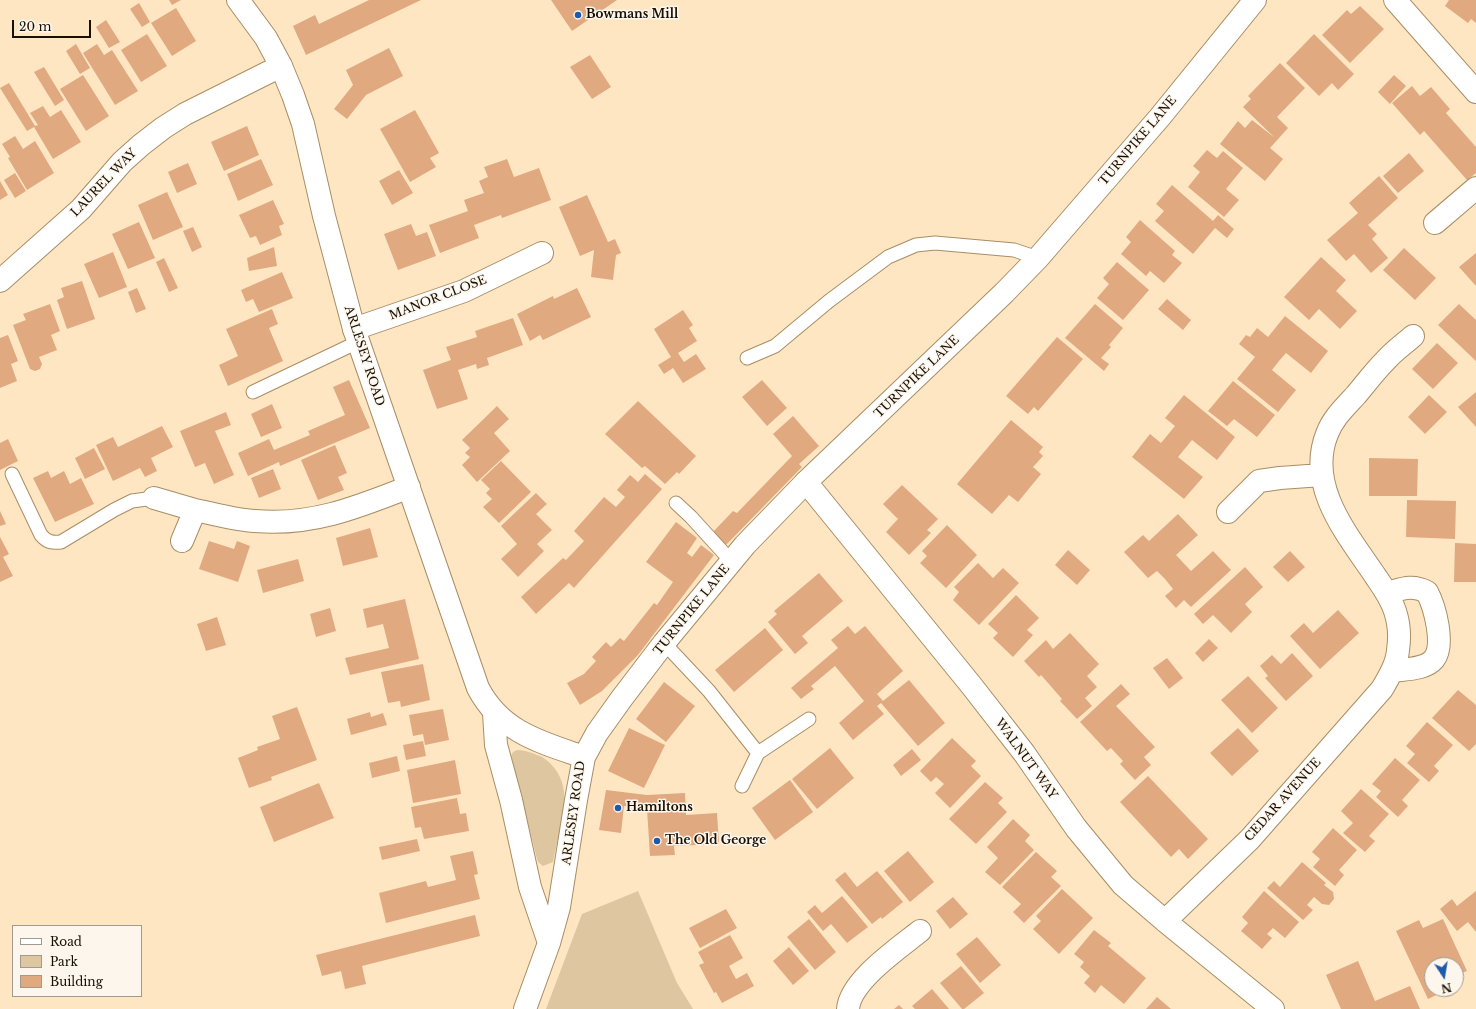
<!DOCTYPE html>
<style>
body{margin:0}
#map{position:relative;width:1476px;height:1009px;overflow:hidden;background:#fee6c3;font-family:"Libre Baskerville",serif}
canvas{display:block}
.legend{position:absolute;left:12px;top:925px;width:130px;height:72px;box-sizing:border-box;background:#fcf6ed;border:1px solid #a19a8f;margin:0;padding:5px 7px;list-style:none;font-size:12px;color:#190f01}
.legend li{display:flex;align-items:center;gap:8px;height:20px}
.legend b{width:20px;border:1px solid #a19a8f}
.north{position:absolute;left:1424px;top:957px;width:40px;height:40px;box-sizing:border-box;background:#fcf6ed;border:1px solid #a19a8f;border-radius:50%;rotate:168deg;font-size:11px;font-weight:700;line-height:16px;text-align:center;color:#190f01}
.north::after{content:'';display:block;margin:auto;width:14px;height:18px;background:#1e59ab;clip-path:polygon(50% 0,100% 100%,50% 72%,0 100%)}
.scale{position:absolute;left:12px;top:20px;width:79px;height:18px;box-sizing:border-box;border:2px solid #190f01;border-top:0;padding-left:5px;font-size:12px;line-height:14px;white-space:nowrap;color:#190f01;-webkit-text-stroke:3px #fcf6ed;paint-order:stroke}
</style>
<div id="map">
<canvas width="1476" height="1009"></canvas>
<ul class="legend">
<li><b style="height:5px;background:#fff"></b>Road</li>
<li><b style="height:11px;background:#dec6a1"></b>Park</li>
<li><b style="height:11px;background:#e1a980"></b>Building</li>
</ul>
<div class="north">N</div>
<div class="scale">20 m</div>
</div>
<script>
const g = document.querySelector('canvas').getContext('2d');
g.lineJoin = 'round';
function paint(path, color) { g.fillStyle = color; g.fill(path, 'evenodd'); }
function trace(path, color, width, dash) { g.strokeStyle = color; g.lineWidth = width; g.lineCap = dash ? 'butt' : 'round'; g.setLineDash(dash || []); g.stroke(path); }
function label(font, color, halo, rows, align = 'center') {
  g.font = font + ' "Libre Baskerville",serif'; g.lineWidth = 3; g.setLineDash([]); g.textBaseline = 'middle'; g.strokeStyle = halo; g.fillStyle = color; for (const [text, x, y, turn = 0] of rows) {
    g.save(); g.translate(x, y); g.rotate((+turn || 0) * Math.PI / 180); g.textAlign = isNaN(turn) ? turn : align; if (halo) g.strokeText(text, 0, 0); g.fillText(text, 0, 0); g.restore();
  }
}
const green = new Path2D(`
 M517 750C525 750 532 753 540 756 553 762 564 779 564 793 565 814 557 841 553 862L543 866 538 862 536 855 511 756 513 752Z
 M638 891 677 983 693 1009H546L582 914Z`);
const building = new Path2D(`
 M169 0H181L172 5Z
 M369 0H421L306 55 293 26 315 15 319 24Z
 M551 0H617L572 31Z
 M1449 0H1476V23L1471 19 1468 23 1445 6Z
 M139 3 150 22 142 27 130 9Z
 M1360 6 1384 29 1350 63 1322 35 1347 10 1351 14Z
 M176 8 196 41 172 56 151 23Z
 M106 20 120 42 109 48 96 27Z
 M147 34 167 66 141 82 121 50Z
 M1314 34 1354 74 1338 90 1332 83 1319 96 1286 63Z
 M76 44 90 68 80 74 66 51Z
 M97 44 104 55 112 50 138 91 115 105 83 53Z
 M389 48 403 76 366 95 347 119 334 109 353 85 346 70Z
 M590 55 611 87 592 99 570 67Z
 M1280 63 1305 88 1277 117 1288 128 1270 148 1283 159 1265 181 1220 144 1238 121 1245 128 1252 120 1275 138 1243 107 1251 99 1248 96Z
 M44 67 64 100 55 106 34 72Z
 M83 75 109 116 86 131 60 89Z
 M1394 75 1406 86 1390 104 1378 92Z
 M9 83 35 126 38 125 30 113 43 106 50 117 61 110 81 142 53 159 34 127 27 131 0 88Z
 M1412 86 1420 96 1431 87 1450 109 1446 113 1476 147V173L1467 180 1424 131 1420 135 1392 103Z
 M415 110 439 153 430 158 436 167 410 182 380 129Z
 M247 126 259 155 224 171 211 142Z
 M15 136 23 149 35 141 54 173 27 190 8 158 10 157 2 144Z
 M1207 150 1217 158 1223 151 1243 168 1226 189 1239 200 1224 217 1188 187 1200 172 1193 166Z
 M1409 153 1424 171 1398 193 1383 176Z
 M261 159 273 185 238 201 227 174Z
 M507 159 514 177 539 168 551 200 502 218 501 215 474 225 479 238 440 253 429 225 468 211 464 200 484 193 479 181 488 177 484 167Z
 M188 163 197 184 177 193 168 172Z
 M399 170 413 193 392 205 379 181Z
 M15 173 26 191 15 198 4 180Z
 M1379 176 1398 198 1368 225 1377 234 1372 239 1388 258 1371 273 1354 254 1346 261 1327 240 1358 213 1349 203Z
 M0 181 8 195 0 200Z
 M1172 185 1213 221 1218 215 1234 229 1227 238 1215 228 1193 254 1155 221 1164 211 1156 204Z
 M167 192 183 227 153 240 138 205Z
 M587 195 608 242 615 239 621 253 616 255 613 280 591 277 594 250 580 256 559 207Z
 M273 200 284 224 279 226 282 235 260 245 256 236 250 238 239 215Z
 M1140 220 1175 251 1172 255 1182 263 1164 283 1150 271 1146 276 1121 254 1131 242 1126 237Z
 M139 222 155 258 128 269 112 234Z
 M411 224 416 236 427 232 436 256 398 270 384 234Z
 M193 227 202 247 192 252 183 231Z
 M274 247 277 266 249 271 247 258Z
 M1404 248 1436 278 1415 300 1383 270Z
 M113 252 127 287 99 298 84 264Z
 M1476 253V286L1459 267Z
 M1321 257 1346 280 1336 291 1357 311 1340 329 1319 309 1309 320 1284 297Z
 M164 258 178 288 169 292 156 262Z
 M1117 262 1149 290 1123 320 1097 298 1109 284 1103 278Z
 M282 272 293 298 259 312 253 299 246 302 241 290Z
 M82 281 95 319 67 329 57 300 64 297 61 288Z
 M137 288 146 309 136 313 128 292Z
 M577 288 591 317 543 340 540 335 530 341 517 314 553 296 554 299Z
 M1167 299 1191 320 1183 330 1158 309Z
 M50 304 60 331 51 335 57 350 39 357 42 364 40 369 35 371 30 369 13 325 26 320 23 314Z
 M1095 304 1123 328 1109 345 1111 347 1101 358 1109 364 1104 371 1065 338Z
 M1459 304 1476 320V361L1438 325Z
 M272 309 278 324 269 328 283 361 228 386 219 365 238 356 226 329Z
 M683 310 693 325 689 328 697 341 678 353 684 362 696 354 706 369 683 383 673 368 664 374 658 365 671 357 654 329Z
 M1285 316 1328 351 1311 373 1286 353 1279 361 1272 370 1296 390 1278 412 1237 379 1255 357 1239 344 1246 335 1250 337 1257 328 1268 337Z
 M513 318 523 345 487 358 489 365 477 369 476 364 458 370 468 399 437 409 423 370 451 360 446 347 477 337 475 331Z
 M8 335 18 361 11 364 17 381 0 388V338Z
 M1057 337 1083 359 1038 411 1034 407 1028 414 1006 396Z
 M1437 343 1458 363 1433 389 1412 369Z
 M349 380 370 428 280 466 279 462 248 476 238 453 269 439 274 450 310 435 308 431 345 415 333 387Z
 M762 380 787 408 767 426 742 397Z
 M1233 381 1275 415 1257 437 1234 419 1227 426 1208 411Z
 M1476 392V427L1458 407Z
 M1184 395 1235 437 1217 460 1192 440 1178 457 1203 477 1184 499 1132 457 1150 434 1161 443 1175 426 1165 418Z
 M1429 395 1447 412 1425 434 1408 417Z
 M638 401 696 456 679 474 677 472 665 484 645 466 642 468 605 434Z
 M272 404 282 428 261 437 251 414Z
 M497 406 509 419 494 433 510 451 477 482 462 465 470 457 465 453 470 448 462 440Z
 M226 412 231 425 215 431 234 475 214 484 205 463 195 467 180 431Z
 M793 416 819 446 799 464 802 467 725 546 712 533 733 511 737 513 792 456 773 434Z
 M1011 420 1043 447 1039 452 1043 456 1033 467 1041 474 1018 502 1009 495 992 514 957 484Z
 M162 426 173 447 151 458 157 471 145 477 140 468 113 481 96 445 113 437 118 447Z
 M8 439 18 461 0 470V443Z
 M335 445 347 473 338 477 344 490 318 500 301 460Z
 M94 448 105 469 85 479 75 458Z
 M1369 458 1418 459 1417 496H1369Z
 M501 461 531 492 499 523 483 507 492 499 486 493 490 489 481 480Z
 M273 469 281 489 259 498 251 478Z
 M48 471 51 478 64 471 70 484 81 478 94 504 55 522 33 478Z
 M645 474 662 489 574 588 569 583 536 614 521 597 563 558 566 560 584 541 574 531 604 497 616 507 625 497 617 490 630 475 638 482Z
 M902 485 938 519 927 530 931 533 909 555 886 532 898 519 883 504Z
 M536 493 547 504 536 514 552 530 537 544 544 551 518 577 501 559 517 544 501 526Z
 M1407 500 1456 501 1455 539 1406 537Z
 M0 511 6 524 0 526Z
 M1178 514 1198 535 1176 555 1191 571 1213 551 1231 570 1191 607 1184 600 1176 608 1165 596 1173 589 1165 579 1157 571 1148 578 1124 552 1143 535 1149 541Z
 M676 522 697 538 687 553 692 557 701 545 714 555 638 655 602 691 580 705 567 683 584 674 596 661 592 657 606 642 611 647 620 638 624 641 654 603 657 605 673 582 646 562Z
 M947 525 977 555 946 588 920 563 927 556 922 551Z
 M370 528 378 557 343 566 336 538Z
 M0 537 9 554 3 557 13 576 0 582Z
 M209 541 234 549 237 541 250 546 238 582 199 569Z
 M1455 543 1476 544V582H1454Z
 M1068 550 1090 570 1077 585 1055 565Z
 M1290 551 1305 567 1288 582 1273 567Z
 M298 559 304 581 263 593 257 570Z
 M978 563 993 578 1003 568 1019 583 979 625 953 600 959 592 954 587Z
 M1245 567 1263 587 1245 604 1252 612 1231 633 1213 615 1203 624 1194 614Z
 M819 573 843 601 802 636 808 643 795 654 768 622 777 614 774 611Z
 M1016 595 1039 618 1027 630 1033 635 1013 657 993 638 998 633 988 624Z
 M405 599 419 659 350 675 345 658 389 648 383 624 367 628 363 609Z
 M330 608 336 631 316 637 310 614Z
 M1338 610 1359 633 1320 669 1290 636 1304 623 1313 633Z
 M217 617 226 645 206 651 197 624Z
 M848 626 855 634 865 626 903 671 877 694 883 701 909 680 945 723 918 746 881 703 877 706 884 714 853 740 839 723 864 701 835 666 811 686 814 689 801 699 791 688 838 648 831 640Z
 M765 628 783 650 734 692 715 670Z
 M1070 633 1099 664 1087 676 1097 687 1085 698 1092 706 1077 719 1060 701 1062 699 1041 675 1039 677 1024 661 1046 640 1053 649Z
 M1209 639 1218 648 1203 662 1195 653Z
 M1292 653 1313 676 1286 701 1265 678 1268 676 1260 666 1272 655 1281 664Z
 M1167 658 1183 678 1169 689 1153 668Z
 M423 664 430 700 401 707 400 701 388 703 381 672Z
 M1248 676 1278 708 1252 733 1221 700Z
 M664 682 695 706 666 742 636 719Z
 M1121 684 1130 694 1116 706 1155 747 1144 757 1151 765 1135 780 1120 764 1123 761 1111 748 1107 751 1080 722Z
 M1458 690 1476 705V744L1469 751 1432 718Z
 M297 707 317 760 271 777 272 780 249 788 238 758 258 750 257 747 280 739 272 716Z
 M443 709 449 740 425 745 423 734 413 736 409 715Z
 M370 712 371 717 383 713 387 725 351 735 347 719Z
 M1427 722 1453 745 1434 766 1439 771 1429 782 1407 763 1415 754 1406 746Z
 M629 728 665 745 644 788 608 771Z
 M1238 728 1259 751 1232 776 1210 753Z
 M952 738 976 761 971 766 981 776 950 808 935 793 944 784 936 777 931 782 920 771Z
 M423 741 426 756 406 760 403 745Z
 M830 748 854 778 817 809 792 779Z
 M912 749 921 760 901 776 893 765Z
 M397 756 400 771 372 778 369 763Z
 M1395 758 1420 780 1402 800 1408 806 1398 817 1376 797 1381 791 1372 784Z
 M455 760 461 794 413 803 407 770Z
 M1148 776 1208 839 1188 859 1179 849 1171 857 1120 802Z
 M790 780 813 812 775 840 752 808Z
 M985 782 1003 798 998 803 1007 812 976 844 949 819Z
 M319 783 334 818 274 842 260 807Z
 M1361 789 1389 814 1369 836 1375 841 1365 852 1343 833 1353 823 1341 811Z
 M606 790 647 795 685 793 686 815 717 813 719 844 674 846 675 855 650 856 647 809 624 806 621 833 599 830Z
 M457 798 460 814 466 813 469 831 424 839 421 827 415 828 411 807Z
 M1013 819 1030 835 1025 841 1034 850 1000 885 985 872 998 858 987 847Z
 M1333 828 1357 850 1339 870 1344 875 1335 886 1313 867 1320 859 1312 852Z
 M417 839 420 851 382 860 379 847Z
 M473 851 478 874 474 875 480 899 386 923 379 893 426 881 428 887 456 880 450 856Z
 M908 851 934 882 910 902 884 871Z
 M1036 852 1057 871 1051 877 1061 886 1024 923 1013 912 1021 904 1002 887Z
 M1302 862 1326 883 1324 885 1333 892 1334 899 1329 905 1322 904 1314 897 1307 905 1313 910 1303 920 1267 888 1274 881 1280 887Z
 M877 871 903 902 882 919 881 917 872 924 835 880 845 872 857 887Z
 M1062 889 1093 918 1059 954 1033 929 1041 921 1036 916Z
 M1264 891 1299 922 1285 938 1273 928 1267 934 1272 938 1262 949 1241 931 1248 923 1242 917Z
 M1476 891V932L1468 922 1457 931 1440 909 1452 899 1457 906Z
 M842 896 868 927 847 943 831 924 823 931 807 912 815 905 822 913Z
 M953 897 968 914 950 929 936 911Z
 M726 909 737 928 700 948 689 928Z
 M475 915 480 936 362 966 366 984 345 989 341 971 322 976 316 955Z
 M809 919 836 952 815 970 787 937Z
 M1443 919 1467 971 1456 975V965H1432V989H1447V990L1428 999 1396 931 1419 920 1423 928Z
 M1094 930 1111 943 1108 946 1146 978 1124 1004 1101 985 1095 993 1084 983 1090 976 1080 967 1084 962 1074 954Z
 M730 935 743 958 729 966 736 979 747 973 754 986 722 1003 716 992 714 993 699 965 704 963 698 952Z
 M977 937 1001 965 980 983 956 954Z
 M789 947 809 971 793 985 773 961Z
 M1358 961 1375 1001 1410 986 1420 1009H1341L1326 975Z
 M961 966 984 993 964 1009H962L940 983Z
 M932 989 949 1009H915L912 1006Z
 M1157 997 1171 1009H1146Z
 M899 1005 903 1009H894Z`);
const lane = new Path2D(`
 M747 358 775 346 829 301 888 257 916 245 935 243 1014 250 1038 258
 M253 392 358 342
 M12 474 41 535C47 542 52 543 61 542L114 510 132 501 154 498
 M676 503 691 517 732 562
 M664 643 709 691 758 753
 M742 786 758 753 809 719`);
const street = new Path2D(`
 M1395 0 1476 92
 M1435 223 1476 188
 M0 281 81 209 122 162 141 145 163 128 185 114 281 66
 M354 329 464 291 542 253
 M806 482 971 685 1024 753 1076 828 1123 885 1165 921 1273 1009
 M154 498 195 510 182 541
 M195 510C215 514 235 520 255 521 312 526 358 507 409 487
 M1228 512 1259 481 1280 478 1322 475
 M1387 593C1402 589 1412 584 1427 592 1435 607 1445 645 1434 659 1425 670 1404 669 1392 671
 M1165 921 1250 839 1382 689C1389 677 1397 664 1398 650 1400 637 1399 623 1395 611 1391 598 1383 587 1376 577 1348 535 1306 487 1327 434 1333 418 1345 407 1356 395 1366 383 1375 371 1386 360 1394 351 1404 344 1413 336
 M848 1009C850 981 899 948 920 931`);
const secondary = new Path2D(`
 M238 0 266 38 281 66 293 95 303 124 324 216 354 329 478 688C501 732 540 742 584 757
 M494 713 496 745 511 800 530 887 549 943
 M525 1009 549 943 559 907 576 800 584 757 597 733 622 698 664 643 745 545 806 482 1004 293 1038 258 1160 117 1255 0`);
const markers = [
 [578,15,4,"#1e59ab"],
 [618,808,4,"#1e59ab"],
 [657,841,4,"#1e59ab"]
];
const poiNames = [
 ["Bowmans Mill",586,15],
 ["Hamiltons",626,808],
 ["The Old George",665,841]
];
const streetNames = [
 ["TURNPIKE LANE",1138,141,-50],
 ["LAUREL WAY",104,183,-46],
 ["MANOR CLOSE",438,298,-21],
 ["ARLESEY ROAD",364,356,72],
 ["TURNPIKE LANE",917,377,-44],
 ["TURNPIKE LANE",692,610,-51],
 ["WALNUT WAY",1026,759,54],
 ["CEDAR AVENUE",1283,800,-48],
 ["ARLESEY ROAD",574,813,-82]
];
paint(green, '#dec6a1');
paint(building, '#e1a980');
trace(lane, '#a98d63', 15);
trace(street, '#a98d63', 24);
trace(secondary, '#a98d63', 24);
trace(lane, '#fff', 13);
trace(street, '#fff', 22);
trace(secondary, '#fff', 22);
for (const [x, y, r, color] of markers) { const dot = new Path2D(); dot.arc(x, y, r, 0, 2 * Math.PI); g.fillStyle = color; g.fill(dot); trace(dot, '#fcf6ed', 1.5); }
label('bold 12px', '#190f01', '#fcf6ed', poiNames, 'left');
label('12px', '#190f01', '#fcf6ed', streetNames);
</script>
